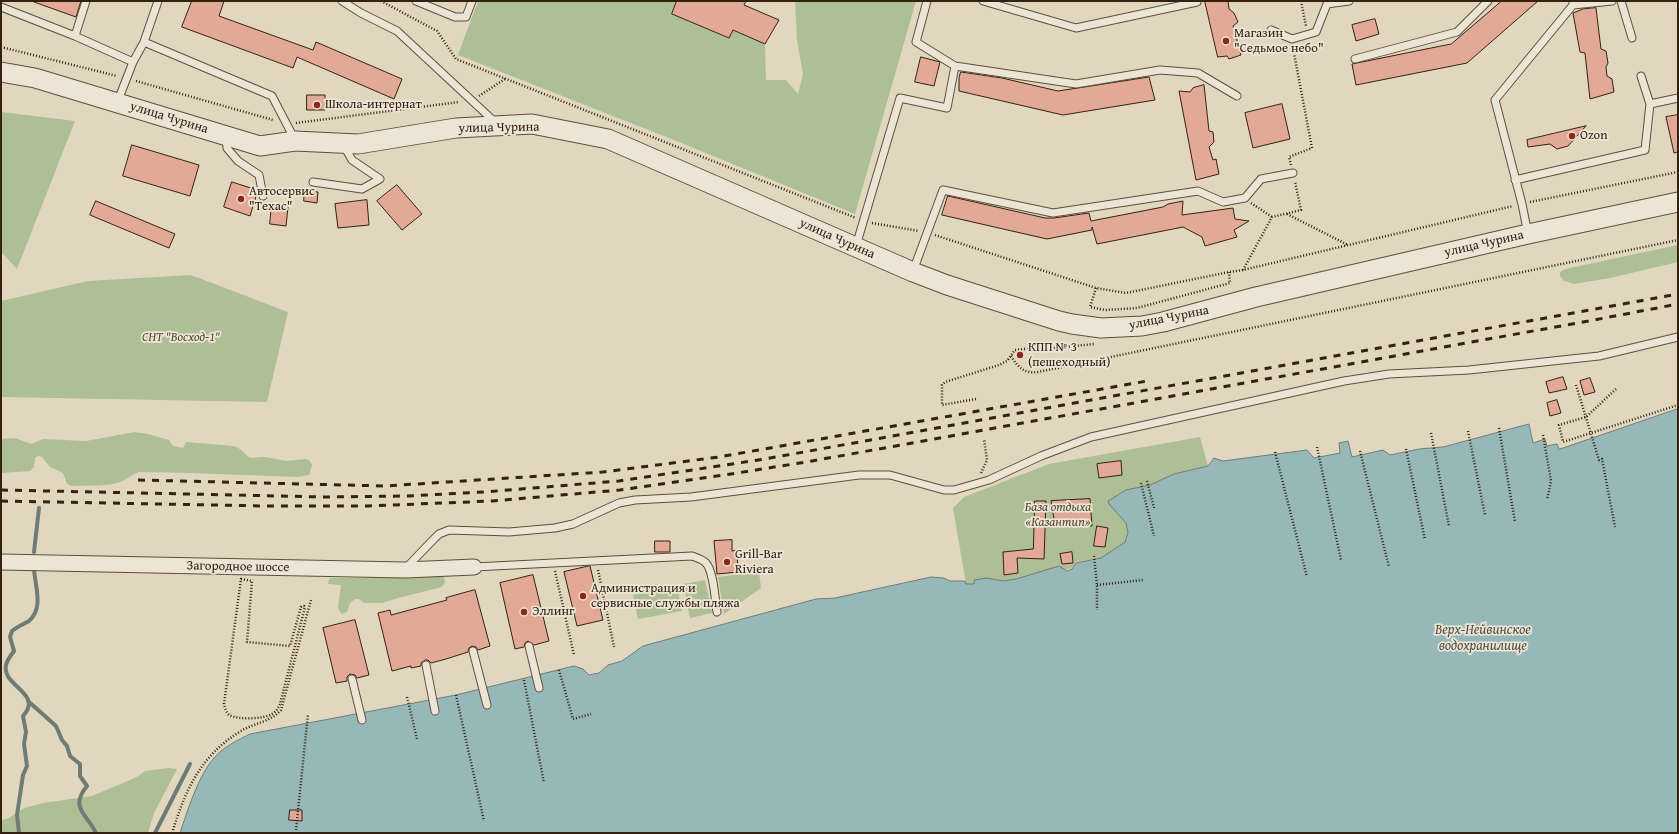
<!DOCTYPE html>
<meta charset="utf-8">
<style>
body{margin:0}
#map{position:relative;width:1679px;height:834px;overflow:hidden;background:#e1d7be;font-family:"Gentium Book Plus",serif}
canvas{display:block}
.frame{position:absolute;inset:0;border:2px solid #342111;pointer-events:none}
</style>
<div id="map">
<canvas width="1679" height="834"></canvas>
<div class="frame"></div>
</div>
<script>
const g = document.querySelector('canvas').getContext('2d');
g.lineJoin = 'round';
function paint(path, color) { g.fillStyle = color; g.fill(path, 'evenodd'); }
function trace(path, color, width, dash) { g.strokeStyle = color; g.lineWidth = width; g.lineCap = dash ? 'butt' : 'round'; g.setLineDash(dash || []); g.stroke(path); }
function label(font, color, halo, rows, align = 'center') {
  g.font = font + ' "Gentium Book Plus",serif'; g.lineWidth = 3.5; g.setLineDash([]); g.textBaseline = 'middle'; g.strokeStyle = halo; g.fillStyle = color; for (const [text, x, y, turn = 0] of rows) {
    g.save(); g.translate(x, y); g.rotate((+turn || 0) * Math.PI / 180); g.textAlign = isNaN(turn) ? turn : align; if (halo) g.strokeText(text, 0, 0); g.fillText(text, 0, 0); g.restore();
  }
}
const green = new Path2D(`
 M478 1H677L672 14 728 38 733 30 765 44 766 80H786L798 94 803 74 797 40 795 1H916L855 214 674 140 458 55Z
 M1 112 75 121 17 269 1 252Z
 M1678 245V262L1610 278 1574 284 1564 281 1560 276V272L1565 269Z
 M191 275 288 312 267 402 1 397V301L88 281Z
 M134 432 148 434 169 440 173 446 183 448 186 442 234 446 240 449 250 458 264 457 287 461 305 459 309 460 312 465 309 475 298 477 190 473 140 472C132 474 129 478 123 481 109 487 88 485 72 486L67 484 63 473 50 467 42 457 38 456 35 458 34 467 30 471 1 473V439L15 438 31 444 43 439 86 441Z
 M1200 437 1208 466 1174 474 1150 485 1126 490 1108 501 1109 504 1126 523 1128 533 1125 542 1101 558 1076 562C1070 572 1065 570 1054 567L1045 572 1016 579 1003 581 987 578 975 580 974 584H966L953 508 964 497 1049 464Z
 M759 572 761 588 724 614 718 577Z
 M434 575H442L444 578 445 582 442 587 398 598 382 603H364L359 599H355L350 603 347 612 342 614 339 610 338 607 341 585 328 584 329 579 333 578H405Z
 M705 580 712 613 690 618 683 584Z
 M677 586 682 611 638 619 633 595Z
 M168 768 177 769 154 813 148 833H1V820L7 819 24 808 43 803 92 796 137 777 145 771Z`);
const water = new Path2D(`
 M1678 409V833H180C187 812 199 774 214 758 223 747 238 740 250 734L456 695 574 666 583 669 589 675 599 673 608 665 622 661 643 646 816 599 835 598 931 577 944 578 950 581H965L966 584H974V580L987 578 1003 581 1016 579 1059 566 1067 571 1072 569 1076 563 1101 558 1125 542 1128 533 1126 523 1109 504 1108 501 1126 490 1150 485 1174 474 1208 466 1214 458 1223 461 1307 450 1314 458 1340 453 1339 443 1348 441 1352 457 1383 450 1390 455 1419 449 1443 447 1529 424 1533 443 1545 439 1547 446 1557 444 1559 449Z`);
const stream = new Path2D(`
 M34 552 39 508
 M28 701 56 726 62 740 67 746 70 756 80 764V776L87 786C69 808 87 814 96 833
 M19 833 17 815 23 775 27 766 24 744 26 732 23 716C44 693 1 686 6 665 7 660 11 655 14 651L10 637 12 631C17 627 24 624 29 621 44 608 35 586 34 569
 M155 833 190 764`);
const building = new Path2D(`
 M35 1H81L76 17 34 2Z
 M192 1H224L219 16 313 50 316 42 402 79 394 99 297 57 293 68 182 27Z
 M677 1H746L744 5 779 20 765 44 733 30 729 38 672 14Z
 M1205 1H1228L1229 9 1234 13 1238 22 1233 26 1241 55 1229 59 1227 56 1218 57Z
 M1502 1H1538L1467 63 1356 85 1352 64 1451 44Z
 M1596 8 1601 49 1606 51 1608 63 1606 67 1607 76 1612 79 1614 92 1590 99 1585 53 1580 52 1573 13 1583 9Z
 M1375 19 1379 34 1356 41 1352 25Z
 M921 57 940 62 934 86 915 82Z
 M961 72 1002 78 1058 91 1149 77 1155 100 1063 115 959 91V78Z
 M1204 85 1209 131 1213 132 1214 142 1209 147 1213 160 1216 159 1219 174 1196 180 1179 91 1190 92 1193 88Z
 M307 95H325V110H307Z
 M1282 104 1290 139 1253 148 1245 113Z
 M1678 115V152L1674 153 1666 117Z
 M1586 126 1568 146 1557 149 1550 144 1528 147 1527 140Z
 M132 145 199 165 190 196 123 176Z
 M232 182 257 190V193L250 216 224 207Z
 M397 185 422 214 402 230 377 201Z
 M305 191 318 192 317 203 304 201Z
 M948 196 1045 218H1054L1089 213 1091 221 1163 207 1168 204 1183 201 1182 215 1233 208 1235 219 1249 221 1234 230 1237 237 1205 246 1202 237 1183 227 1097 244 1092 227V230L1047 239 942 215Z
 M367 200 369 225 338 228 335 204Z
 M96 201 175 234 169 248 90 215Z
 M272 204 288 207 286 226 270 224Z
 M1563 377 1567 389 1549 393 1546 382Z
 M1590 378 1595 392 1584 395 1580 381Z
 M1557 400 1561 413 1550 416 1547 403Z
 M1121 461 1122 475 1099 478 1097 464Z
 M1090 499 1092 526 1055 525 1051 501Z
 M1035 501H1046L1044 559 1017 558 1018 573 1004 575 1003 552 1033 549Z
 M1097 526 1108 528 1105 547 1094 546Z
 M732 540V551L737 550 738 572 717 574 714 541Z
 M655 541H670V552H655Z
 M1072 552 1073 563 1062 564 1060 554Z
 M590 566 603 620 577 626 564 572Z
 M533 575 549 641 534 645 528 641 525 643 524 647 515 649 500 583Z
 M475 590 490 646 478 650 476 647 472 646 469 648 468 652 446 659 431 663 428 660H425L421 663V666L411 668V666L392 671 378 613 390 610 391 615 447 600 446 598Z
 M355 620 369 675 357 678 355 675 350 674 347 677V681L336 683 323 628Z
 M290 810H302V821L289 820Z`);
const path = new Path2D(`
 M381 1 437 31 456 59 856 218
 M1301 1 1306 26
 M1 47 117 76
 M136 81 273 120
 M479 96 505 79
 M296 123 459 102
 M1291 165 1289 157 1312 148 1293 48
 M1530 202 1678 172
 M1251 203 1272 217
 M1287 214 1348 245
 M872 223 919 231
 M935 235 1096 288 1126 293 1229 272 1243 270 1513 206
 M1243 270 1272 217 1301 210 1295 182
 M1096 288 1090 307 1105 310 1137 308 1230 283 1229 272
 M1011 356C1018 367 1024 374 1038 372L1678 240
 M1576 385 1599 460 1602 459 1615 527
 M1616 389 1586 417 1559 425 1563 442 1678 405
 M976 399 942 405V385L945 382 999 365 1007 361 1015 350 1025 349 1035 350 1094 344
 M1499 428 1515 522
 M1468 431 1485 515
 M1431 433 1449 526
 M1543 435 1551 481 1547 500
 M1317 447 1341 560
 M1406 449 1425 540
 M1360 451 1389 567
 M1275 452 1307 577
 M981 473 987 460 984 439
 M1147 481 1154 508
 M1141 483 1154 536
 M1094 556 1097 585V610
 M598 570 614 647
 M555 571 574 655
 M241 579 252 581 247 642 290 646 301 607 304 606 305 607 280 704C278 708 276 712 272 714 264 719 238 720 229 715 226 712 225 708 224 704Z
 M1097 585 1143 580
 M559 670 573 719 591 714
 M524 680 544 783
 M456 695 484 821
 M407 697 417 739
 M296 830 308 714
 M172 833C186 789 200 756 241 731 254 723 271 722 281 710L311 600`);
const service = new Path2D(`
 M342 1 361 13 397 31 496 123
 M416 1 455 17H466L472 1
 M927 1 916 42 955 66
 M983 1 1076 28 1197 2V1
 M1621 1 1632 38
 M1573 5 1612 1
 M1 7 75 36 133 62
 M1271 30 1292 39 1316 32 1327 4 1349 1
 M75 36 86 1
 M144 42 272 96 295 140
 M1355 59 1457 32 1488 1
 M117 103 133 62 144 42 158 1
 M1650 104 1678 98
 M226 137 227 148 238 161 259 175 263 196
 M1515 180 1645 150 1650 104 1641 76
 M313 182 362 189 380 179 352 160 344 146
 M1528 234 1522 204 1495 100 1573 5V1
 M856 246 900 98 947 108 955 66 1076 84 1160 70 1198 73 1237 96
 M913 271 943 190 1053 213 1198 191 1223 202 1245 198 1261 179 1293 173
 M474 567 692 556C697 558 702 559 706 563 714 572 715 600 717 612
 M406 568 430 543 439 534 449 530 509 532 555 528 573 524 619 503 635 500 691 497 859 475H890L944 490H954L989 480 1041 456 1091 437 1344 381 1389 374 1469 370 1599 356 1678 337
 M529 646 539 688
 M473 651 487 705
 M426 665 435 711
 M352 679 362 720`);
const minor = new Path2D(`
 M1 562 405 570 474 567`);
const tertiary = new Path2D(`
 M1 72 35 78 260 146 295 141 358 144 456 128 532 124 608 139 913 272 947 285 1059 321 1072 324 1101 328 1142 326 1163 322 1256 297 1528 234 1678 202`);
const rail = new Path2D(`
 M138 480 385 486 603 472 719 457 1147 381
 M1 490 326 497 407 496 484 492 619 481 765 459 1678 294
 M1 501 266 506H368L492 501 620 490 731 474 812 461 1594 320 1678 304`);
const markers = [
 [1226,41,4,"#8f2418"],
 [317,105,4,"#8f2418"],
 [1572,136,4,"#8f2418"],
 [241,199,4,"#8f2418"],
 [1020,355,4,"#8f2418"],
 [727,562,4,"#8f2418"],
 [583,596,4,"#8f2418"],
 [524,612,4,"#8f2418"]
];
const poiNames = [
 ["Магазин",1234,34],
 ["\"Седьмое небо\"",1234,49],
 ["Школа-интернат",325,105],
 ["Ozon",1580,136],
 ["Автосервис",249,192],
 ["\"Техас\"",249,207],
 ["КПП № 3",1028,348],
 ["(пешеходный)",1028,363],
 ["Grill-Bar",735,555],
 ["Riviera",735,570],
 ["Администрация и",591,589],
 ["сервисные службы пляжа",591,604],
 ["Эллинг",532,612]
];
const streetNames = [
 ["улица Чурина",169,118,17],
 ["улица Чурина",499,128,-1],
 ["улица Чурина",837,239,24],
 ["улица Чурина",1484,244,-13],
 ["улица Чурина",1169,318,-11],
 ["Загородное шоссе",238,567,1]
];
const parkNames = [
 ["СНТ \"Восход-1\"",181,338],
 ["База отдыха",1058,508],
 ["«Казантип»",1058,523]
];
const waterNames = [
 ["Верх-Нейвинское",1483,630],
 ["водохранилище",1483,646]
];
paint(green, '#aebf95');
paint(water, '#96b8b9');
trace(water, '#6f7c76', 1);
trace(stream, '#6f7c76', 4);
paint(building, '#e3a997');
trace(building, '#342111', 1);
trace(service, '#5f4e3c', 9);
trace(minor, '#5f4e3c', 17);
trace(tertiary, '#5f4e3c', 21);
trace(path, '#342111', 2.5, [1, 2]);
trace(service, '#ece5d5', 7);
trace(minor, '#ece5d5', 15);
trace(tertiary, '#ece5d5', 19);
trace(rail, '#342111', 3, [7, 7]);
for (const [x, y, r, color] of markers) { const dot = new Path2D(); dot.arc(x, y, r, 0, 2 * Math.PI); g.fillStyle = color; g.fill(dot); trace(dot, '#ece5d5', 1.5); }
label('13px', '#342111', '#ece5d5', poiNames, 'left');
label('13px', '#342111', '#ece5d5', streetNames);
label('italic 13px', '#524832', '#ece5d5', parkNames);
label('italic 14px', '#514e43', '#ece5d5', waterNames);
</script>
